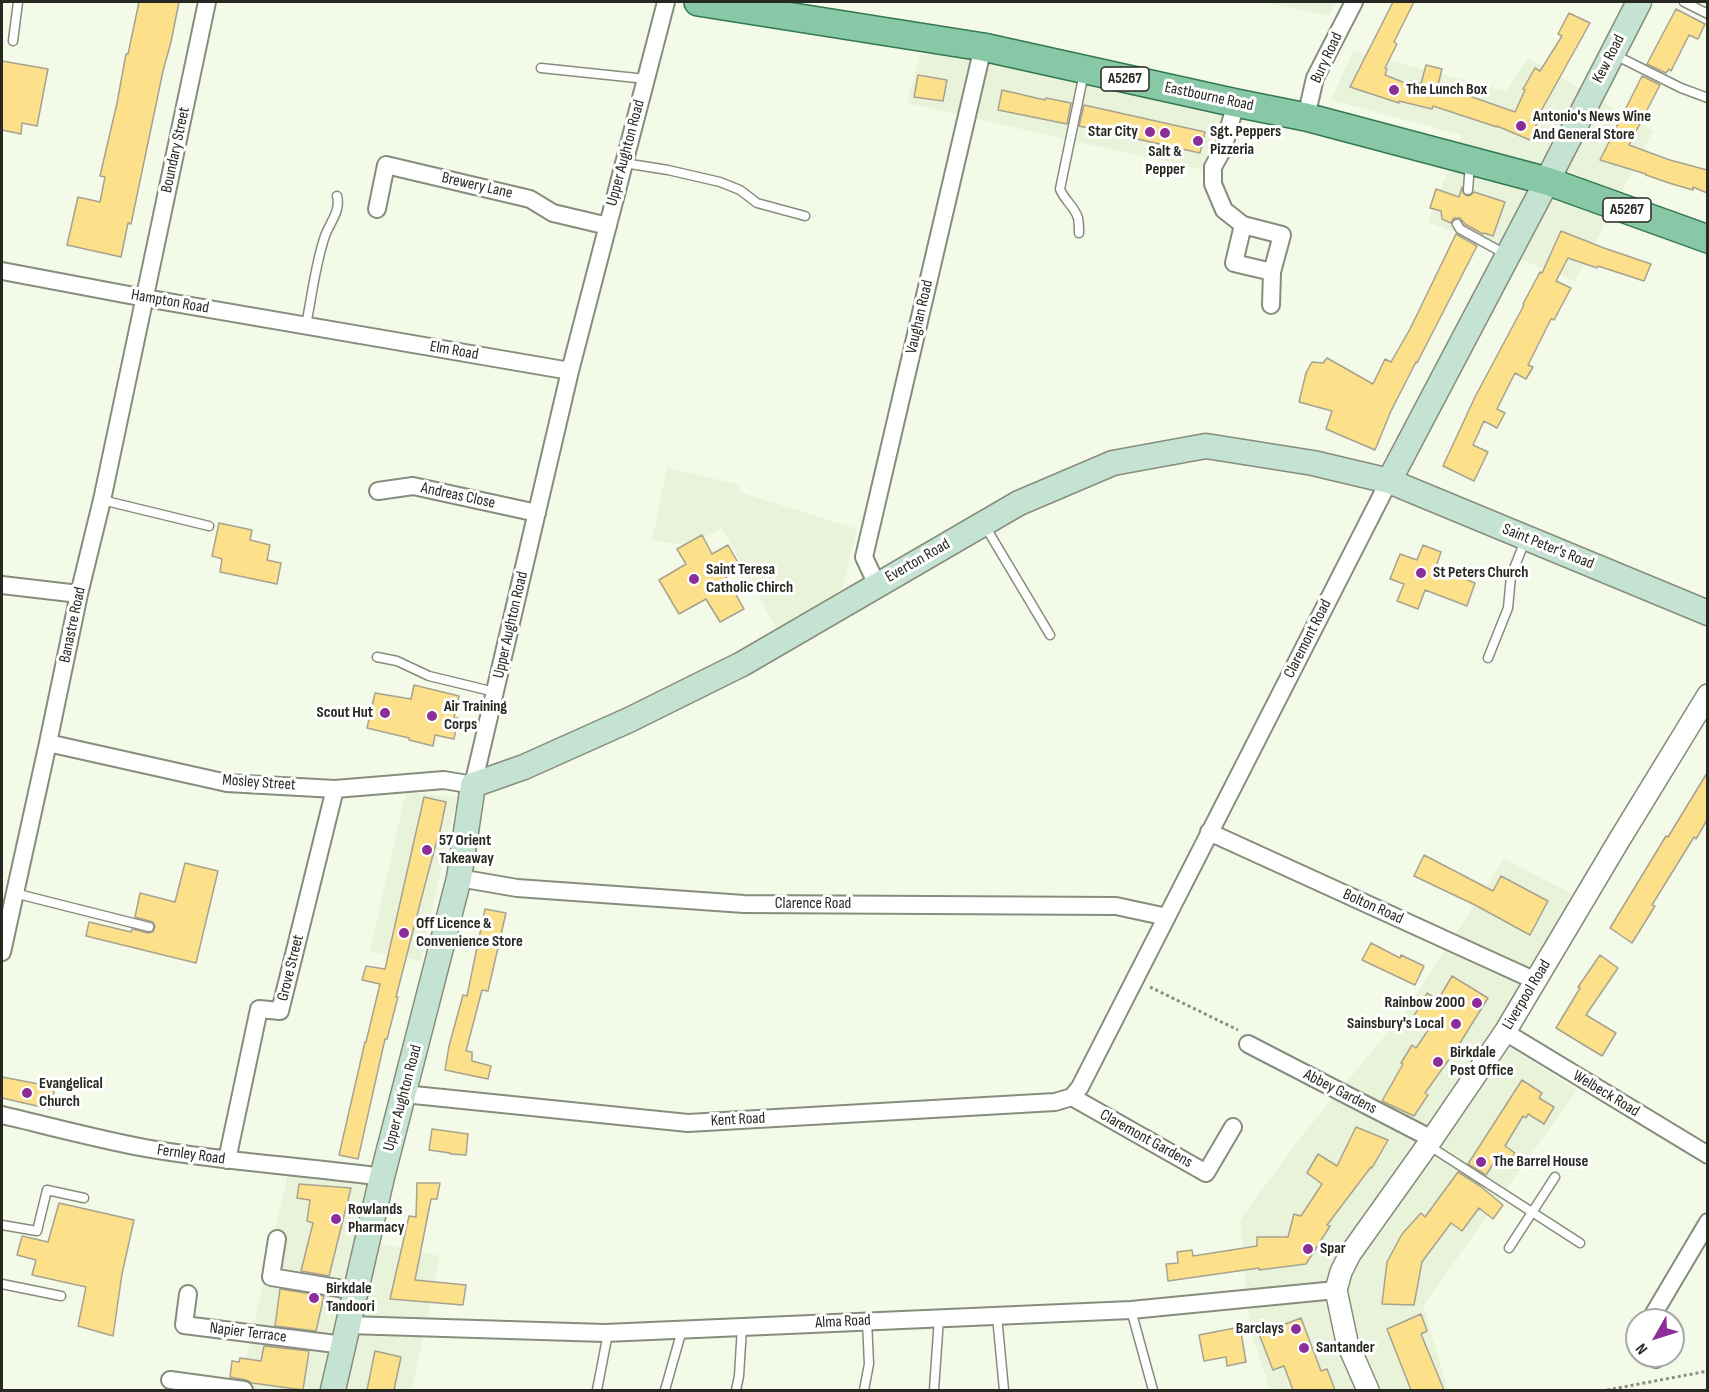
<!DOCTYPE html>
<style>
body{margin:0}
#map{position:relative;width:1709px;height:1392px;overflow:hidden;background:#f3fae8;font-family:"Sofia Sans Condensed",sans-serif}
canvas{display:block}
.frame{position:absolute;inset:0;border:3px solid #262821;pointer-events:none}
.north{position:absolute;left:1625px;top:1308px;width:60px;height:60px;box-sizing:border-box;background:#fff;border:2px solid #a8a9a6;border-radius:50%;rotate:231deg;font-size:16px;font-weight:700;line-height:24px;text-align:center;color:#262821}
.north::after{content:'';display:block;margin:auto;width:21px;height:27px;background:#8c2e97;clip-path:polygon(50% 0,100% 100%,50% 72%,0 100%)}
</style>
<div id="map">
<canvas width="1709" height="1392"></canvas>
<div class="frame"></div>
<div class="north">N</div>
</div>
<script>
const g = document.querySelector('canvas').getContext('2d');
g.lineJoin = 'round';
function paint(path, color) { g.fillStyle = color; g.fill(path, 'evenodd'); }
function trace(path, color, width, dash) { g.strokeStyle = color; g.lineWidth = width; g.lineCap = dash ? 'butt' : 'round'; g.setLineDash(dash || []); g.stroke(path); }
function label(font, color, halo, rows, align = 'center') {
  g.font = font + ' "Sofia Sans Condensed",sans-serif'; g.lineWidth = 6; g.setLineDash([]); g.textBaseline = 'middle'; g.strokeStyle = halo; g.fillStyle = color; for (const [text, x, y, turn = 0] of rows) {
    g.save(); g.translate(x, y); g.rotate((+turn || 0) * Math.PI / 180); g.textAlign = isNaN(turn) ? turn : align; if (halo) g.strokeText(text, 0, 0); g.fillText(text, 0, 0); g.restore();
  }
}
const built = new Path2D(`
 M1262 2H1337L1329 16Z
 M1353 51 1506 91 1528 58 1653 131 1575 281 1428 222 1462 135 1331 100Z
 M972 53 1224 109 1203 170 907 103 920 55Z
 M667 468 740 485 739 492 857 529 843 585 840 590 834 596 776 628 722 528 691 545 652 541Z
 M406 792 457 797 421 961 370 951Z
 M1504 859 1578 897 1490 1035 1577 1090 1423 1306 1448 1390H1270L1250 1327 1240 1220 1304 1133 1407 1009Z
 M288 1174 366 1183 357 1239 440 1256 412 1390H239Z`);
const building = new Path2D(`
 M139 2H179L171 42 163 71 131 224 128 223 121 257 67 245 78 197 100 202 105 177 100 176 117 103 126 54H128Z
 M1393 2H1414L1394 42 1397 44 1385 68 1387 69 1385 75 1410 85 1411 81 1421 84 1426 65 1442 69 1438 85 1515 112 1525 90 1523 89 1535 68 1540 71 1562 36 1558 34 1569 13 1590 23 1541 111H1542L1530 140 1497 126V127L1433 106 1432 109 1399 101V103L1350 87Z
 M1676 9 1705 24 1698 39 1689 35 1671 71 1669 69 1666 73 1647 64Z
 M2 61 48 69 37 126 22 123 21 134 2 130Z
 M918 75 947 80 943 101 914 97Z
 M1642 76 1660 85 1629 145 1670 160 1707 170V193L1693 187V190L1669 183 1646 175V174L1600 160Z
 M1002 90 1045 100 1046 98 1071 103 1067 124 998 110Z
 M1084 105 1205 132 1200 153 1079 126Z
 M1462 187 1463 193 1467 196 1471 195 1474 192 1505 202 1493 236 1484 233 1483 234 1465 224 1460 218H1454L1451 223 1442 219 1441 211 1430 208 1436 189 1459 197Z
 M1561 231 1604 248 1651 264 1644 281 1598 266 1597 268 1568 258 1556 281 1571 288 1554 320 1551 319 1528 365 1533 367 1526 379 1515 373 1497 409 1505 413 1497 428 1484 421 1473 445 1488 452 1474 481 1443 466 1475 397 1524 305 1523 304 1540 272 1542 273Z
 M1456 234 1477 246 1417 363 1416 362 1391 411 1375 450 1326 429 1332 411 1299 402 1306 373 1312 362 1323 363 1327 358 1373 384 1385 359 1391 362 1410 329Z
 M219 523 252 530 250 540 270 545 267 560 281 563 277 584 220 572 222 559 212 556Z
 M702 535 712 554 728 545 740 566 726 577 744 609 720 622 706 599 679 614 659 580 686 564 677 549Z
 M1423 545 1441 552 1436 567 1475 583 1467 606 1425 590 1418 609 1397 601 1404 584 1390 579 1400 554 1417 560Z
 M414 685 459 696 454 718H458L454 739 435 735 433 746 409 740V738L367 728 375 693 411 699Z
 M1707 773V820L1696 839 1694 837 1652 905 1655 906 1632 943 1610 928 1666 836 1668 837Z
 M424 797 446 802 439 836H438L422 896 396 997H398L387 1039H385L358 1159 339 1155 365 1042H366L380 984 362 980 366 966 385 969Z
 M1424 855 1493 891 1501 876 1548 901 1530 935 1475 905 1414 876Z
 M185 863 218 871 196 963 86 936 89 922 131 932 132 929 148 933 153 932 155 926 153 922 135 917 140 893 175 902Z
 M485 909 506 913 488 991 482 990 466 1051 472 1052V1061L491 1066 488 1079 445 1070 449 1046 463 995 467 996Z
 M1371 943 1400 958 1401 955 1424 966 1415 985 1362 960Z
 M1600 955 1618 968 1586 1015 1616 1033 1602 1056 1556 1028 1580 988 1578 987Z
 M1452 976 1488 998 1455 1051 1425 1093 1428 1095 1414 1116 1382 1101 1403 1064 1401 1063 1412 1045 1416 1048 1431 1026 1414 1016 1427 993 1438 1000Z
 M2 1077 55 1087 50 1109 2 1098Z
 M1522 1080 1542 1093 1539 1098 1554 1107 1544 1124 1528 1114 1526 1118 1523 1116 1505 1146 1515 1153 1505 1168 1495 1161 1486 1175 1468 1164Z
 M1356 1127 1388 1140 1372 1168 1371 1167 1327 1225 1330 1226 1306 1264 1259 1270V1268L1168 1281 1166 1264 1178 1263 1177 1252 1192 1250 1193 1256 1257 1246V1237H1288L1294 1214 1301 1216 1322 1184 1307 1173 1318 1154 1337 1166Z
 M432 1129 468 1134 466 1155 450 1154V1153L429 1150Z
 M1458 1172 1480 1186 1503 1205 1493 1219 1479 1208 1462 1231 1451 1223 1422 1262 1414 1305 1382 1304 1387 1262 1402 1234 1421 1213 1425 1217Z
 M417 1183H440L437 1199H431L415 1280 466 1285 463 1305 390 1299 409 1216 416 1217Z
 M299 1184 351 1188 329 1276 301 1271 313 1223 307 1221 310 1200 297 1198Z
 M59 1203 134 1220 122 1274 113 1336 78 1326 86 1287 32 1275 36 1260 17 1255 22 1236 48 1242Z
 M280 1289 324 1296 316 1331 275 1326Z
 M1421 1314 1427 1331 1421 1334 1444 1390H1411L1387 1329Z
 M1301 1318 1321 1371 1327 1369 1335 1390H1293L1284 1366 1273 1370 1259 1334Z
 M1240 1327 1246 1362 1227 1366 1226 1357 1204 1361 1199 1335Z
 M264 1346 309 1351 303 1390 252 1383 246 1380 230 1377 232 1361 239 1362 240 1358 261 1361Z
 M375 1351 401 1357 394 1390H367Z`);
const path = new Path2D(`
 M1150 987 1238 1030
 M1607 1390 1708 1371`);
const service = new Path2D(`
 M1684 2 1708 14
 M13 41 18 2
 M1613 54 1681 88 1708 98
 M541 68 646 79
 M624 163 668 170 720 182 740 190 757 203 805 216
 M1468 190 1470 163
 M1457 224 1460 229 1507 255
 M1079 233C1079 229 1079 223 1078 218 1075 207 1064 200 1060 189L1084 73
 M306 325C312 296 315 265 325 236 330 222 341 211 337 196
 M102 500 209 526
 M985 526 1050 635
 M377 657 397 661 429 676 495 692
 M1488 658 1508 608 1511 576 1526 538
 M14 893 149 927
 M1428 1145 1580 1243
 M2 1225 37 1231 47 1190 84 1198
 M1509 1248 1555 1177
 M2 1284 61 1296
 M1131 1310 1153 1390
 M997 1316 1004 1390
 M597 1390 608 1333
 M665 1390 682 1330
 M736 1390 739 1376 742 1327
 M864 1390 869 1364 867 1321
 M934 1390 939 1318`);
const minor = new Path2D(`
 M1236 103 1223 149 1213 167V184L1224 210 1243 225 1234 263 1272 272 1271 305
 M1306 117 1315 78 1354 2
 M377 209 386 165 530 199 553 213 608 226
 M1243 225 1282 235 1272 272
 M2 271 145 298 570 371
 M378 491 413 486 537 513
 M2 585 79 594
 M877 585 864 557 983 47
 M48 743 227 783 335 789 444 780 473 785 570 371 666 2
 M1209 832 1536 981
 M459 878 517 888 744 904 1116 906 1167 917
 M2 952 48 743 79 594 102 500 207 2
 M1505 1032 1708 1155
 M1248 1044 1432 1139
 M404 1094 688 1123 1055 1102 1072 1097 1080 1087 1389 481
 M1072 1097 1206 1173 1233 1127
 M2 1115C49 1126 97 1139 145 1148 224 1162 303 1166 382 1177
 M227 1160 259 1009 280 1011 335 789
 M277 1239 271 1277 356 1291
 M188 1294 184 1325 344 1345
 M1650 1320 1708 1222
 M348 1325 605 1333 1131 1310 1336 1290
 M1655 1356 1656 1359
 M170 1380 244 1390`);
const tertiary = new Path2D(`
 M1368 1390 1347 1342 1336 1290 1341 1272 1350 1254 1432 1139 1505 1032 1618 842 1708 695`);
const secondary = new Path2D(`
 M1389 481 1547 181 1639 2
 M333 1390 382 1177 459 878 473 785 524 767 629 720 742 664 1019 503 1113 463 1206 446 1313 463 1389 481 1708 613`);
const primary = new Path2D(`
 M698 2 983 47 1236 103 1306 117 1547 181 1708 239`);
const markers = [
 [1394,90,6,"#8c2e97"],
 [1521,126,6,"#8c2e97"],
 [1150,132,6,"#8c2e97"],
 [1165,133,6,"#8c2e97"],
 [1198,141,6,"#8c2e97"],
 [1421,573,6,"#8c2e97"],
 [694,579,6,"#8c2e97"],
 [385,713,6,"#8c2e97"],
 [432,716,6,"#8c2e97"],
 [427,850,6,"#8c2e97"],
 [404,933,6,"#8c2e97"],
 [1477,1003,6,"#8c2e97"],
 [1456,1024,6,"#8c2e97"],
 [1438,1062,6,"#8c2e97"],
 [27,1093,6,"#8c2e97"],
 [1481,1162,6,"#8c2e97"],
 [336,1219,6,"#8c2e97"],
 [1308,1249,6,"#8c2e97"],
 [314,1298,6,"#8c2e97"],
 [1296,1329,6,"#8c2e97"],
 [1304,1348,6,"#8c2e97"]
];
const shields = [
 [1125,79,48],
 [1627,210,48]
];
const shieldNames = [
 ["A5267",1125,79],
 ["A5267",1627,210]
];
const streetNames = [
 ["Bury Road",1327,58,-65],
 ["Kew Road",1609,59,-63],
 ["Eastbourne Road",1209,97,12],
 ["Boundary Street",176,150,-78],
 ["Upper Aughton Road",626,153,-75],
 ["Brewery Lane",477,186,13],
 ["Hampton Road",170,302,10],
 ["Vaughan Road",920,317,-77],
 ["Elm Road",454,351,10],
 ["Andreas Close",458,496,12],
 ["Saint Peter's Road",1548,547,22],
 ["Everton Road",918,561,-30],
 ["Banastre Road",73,625,-78],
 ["Upper Aughton Road",511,625,-77],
 ["Claremont Road",1308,639,-63],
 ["Mosley Street",259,783,4],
 ["Clarence Road",813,904],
 ["Bolton Road",1373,907,24],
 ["Grove Street",291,968,-76],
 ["Liverpool Road",1527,995,-59],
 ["Abbey Gardens",1340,1092,27],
 ["Welbeck Road",1606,1094,31],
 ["Upper Aughton Road",403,1098,-75],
 ["Kent Road",738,1120,-3],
 ["Claremont Gardens",1146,1139,29],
 ["Fernley Road",191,1155,8],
 ["Alma Road",843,1322,-3],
 ["Napier Terrace",248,1333,7]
];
const poiNames = [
 ["The Lunch Box",1406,90],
 ["Antonio's News Wine",1533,117],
 ["And General Store",1533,135],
 ["Star City",1138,132,"right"],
 ["Sgt. Peppers",1210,132],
 ["Pizzeria",1210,150],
 ["Salt &",1165,152,"center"],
 ["Pepper",1165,170,"center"],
 ["Saint Teresa",706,570],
 ["Catholic Chirch",706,588],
 ["St Peters Church",1433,573],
 ["Air Training",444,707],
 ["Corps",444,725],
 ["Scout Hut",373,713,"right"],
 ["57 Orient",439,841],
 ["Takeaway",439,859],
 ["Off Licence &",416,924],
 ["Convenience Store",416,942],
 ["Rainbow 2000",1465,1003,"right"],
 ["Sainsbury's Local",1444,1024,"right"],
 ["Birkdale",1450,1053],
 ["Post Office",1450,1071],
 ["Evangelical",39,1084],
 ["Church",39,1102],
 ["The Barrel House",1493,1162],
 ["Rowlands",348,1210],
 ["Pharmacy",348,1228],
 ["Spar",1320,1249],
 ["Birkdale",326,1289],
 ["Tandoori",326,1307],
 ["Barclays",1284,1329,"right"],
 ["Santander",1316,1348]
];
paint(built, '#e9f3d9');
paint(building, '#fce08a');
trace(building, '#a8a291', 1.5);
trace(service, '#878d7d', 11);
trace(minor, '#878d7d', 20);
trace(tertiary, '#878d7d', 24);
trace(secondary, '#878d7d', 27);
trace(primary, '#327850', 30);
trace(path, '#898e81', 3, [3, 3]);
trace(service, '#fff', 8);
trace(minor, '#fff', 16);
trace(tertiary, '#fff', 21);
trace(secondary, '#c4e3d2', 24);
trace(primary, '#88c8a6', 27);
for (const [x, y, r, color] of markers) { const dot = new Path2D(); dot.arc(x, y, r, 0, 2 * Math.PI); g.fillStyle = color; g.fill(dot); trace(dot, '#fff', 2); }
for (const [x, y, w] of shields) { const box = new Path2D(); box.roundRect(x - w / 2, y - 12, w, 24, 4.5); g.fillStyle = '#fff'; g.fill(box); trace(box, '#262821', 1.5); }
label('bold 15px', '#262821', null, shieldNames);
label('16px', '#262821', '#fff', streetNames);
label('bold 16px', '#262821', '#fff', poiNames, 'left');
</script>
